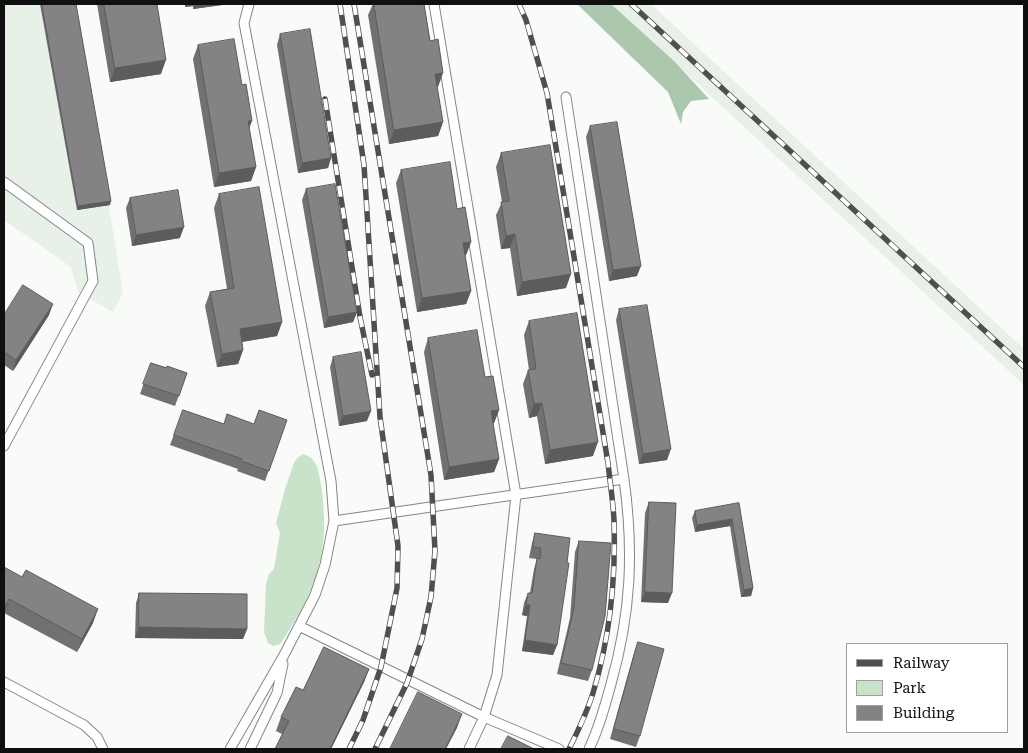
<!DOCTYPE html>
<style>
body{margin:0}
#map{position:relative;width:1028px;height:753px;overflow:hidden;background:#f8fbf8;font-family:"Roboto Serif",serif}
canvas{display:block}
.frame{position:absolute;inset:0;border:5px solid #0f100f;pointer-events:none}
.legend{position:absolute;left:846px;top:643px;width:162px;height:90px;box-sizing:border-box;background:#fff;border:1px solid #9f9f9f;margin:0;padding:6px 9px;list-style:none;font-size:15px;color:#0f100f}
.legend li{display:flex;align-items:center;gap:10px;height:25px}
.legend b{width:25px;border:1px solid #9f9f9f}
</style>
<div id="map">
<canvas width="1028" height="753"></canvas>
<div class="frame"></div>
<ul class="legend">
<li><b style="height:6px;background:#4e4f4e"></b>Railway</li>
<li><b style="height:14px;background:#c8e3ca"></b>Park</li>
<li><b style="height:14px;background:#848285"></b>Building</li>
</ul>
</div>
<script>
const g = document.querySelector('canvas').getContext('2d');
g.lineJoin = 'round';
function paint(path, color) { g.fillStyle = color; g.fill(path, 'evenodd'); }
function trace(path, color, width, dash) { g.strokeStyle = color; g.lineWidth = width; g.lineCap = dash ? 'butt' : 'round'; g.setLineDash(dash || []); g.stroke(path); }
const built = new Path2D(`
 M4 4H76L123 293 113 312 78 292 71 267 4 220Z
 M611 4H651L692 42 1024 349V385Z`);
const green = new Path2D(`
 M303 454C318 458 319 473 321 485 331 551 317 590 280 644L273 646 268 643 264 632 266 585 269 574 274 569 280 533 276 523 285 489 294 463 297 458Z`);
const forest = new Path2D(`
 M577 4H611L674 61 709 99 691 101 683 112 681 124 668 92Z`);
const lane = new Path2D(`
 M249 4 244 23 331 481 334 521
 M434 4 516 495 497 675 484 717 469 749
 M566 97 624 479
 M4 182 88 243 93 281 4 446
 M299 626 484 717 559 749
 M4 682 84 725 97 737 103 749
 M230 749 284 655 315 595 325 565 334 521 624 479C634 552 631 613 611 684 605 706 599 728 589 749
 M250 749 277 693 283 664`);
const rail = new Path2D(`
 M340 4 364 165 380 417 398 546 397 588 381 667 363 720 349 749
 M354 4 431 475 435 551 431 597 422 639 407 683 375 749
 M519 4 526 20 547 93 608 463C610 482 613 501 614 520 616 578 610 637 593 693 587 712 578 731 569 749
 M631 4 1024 367
 M325 99 360 317 372 375`);
const wall = new Path2D(`
 M40 4H76L110 205 77 210Z
 M97 4H157L161 74 110 82Z
 M185 4H222V5L193 9V6L185 7Z
 M373 4H424L438 87H437L443 122 438 136 389 144 368 15Z
 M280 34 331 158 328 168 298 173 277 45Z
 M198 45 249 128 256 167 251 181 214 187 193 59Z
 M590 126 637 276 609 281 586 137Z
 M501 153 566 288 517 296 510 248 501 249 496 215 502 202 496 167Z
 M401 170 457 209 471 242 466 255 465 256 471 291 466 304 417 312 396 183Z
 M306 189 357 312 353 322 324 328 302 200Z
 M219 194 282 322 277 336 242 342 243 350 238 364 217 367 205 306 210 292 227 289 214 208Z
 M130 198 180 238 132 246 126 208Z
 M619 309 667 460 639 464 616 320Z
 M4 315H49L13 371 4 365Z
 M529 321 593 456 545 464 537 416 529 418 523 384 528 370H529L524 335Z
 M428 338 485 377 499 410 494 423 493 424 499 459 494 472 444 480 424 352Z
 M333 357 367 421 339 426 330 367Z
 M151 363 187 373 175 406 140 394Z
 M183 410 224 424H254L287 420 265 481 237 471 238 469 170 445Z
 M649 502 668 603 641 602 645 513Z
 M739 503 753 588 751 596 741 597 730 526 695 532 692 518 695 511Z
 M535 533 567 563 557 645 553 655 522 651 527 616 522 615 524 603 528 593H530L534 569 537 559 529 558 532 543Z
 M579 541 592 670 588 681 557 674 570 618 575 552Z
 M4 567 93 623 77 652 4 613Z
 M139 593 247 629 243 639 135 638 136 603Z
 M638 642 640 736 636 747 610 739 634 653Z
 M369 669 364 682 331 749H275L282 734 276 731 281 717 303 690Z`);
const shadedWall = new Path2D(`
 M187 4H193V6L185 7Z
 M195 4H222V5L193 9Z
 M166 60 161 74 110 82 115 68Z
 M443 73 438 87 430 88 435 74Z
 M248 121H252L247 134Z
 M443 122 438 136 389 144 394 130Z
 M331 158 328 168 298 173 302 163Z
 M256 167 251 181 214 187 219 173Z
 M111 201 110 205 77 210 78 206Z
 M184 227 180 238 132 246 136 235Z
 M515 234 510 248 501 249 506 236Z
 M471 242 466 255 458 257 463 243Z
 M641 266 637 276 609 281 613 270Z
 M571 274 566 288 517 296 522 282Z
 M471 291 466 304 417 312 422 298Z
 M53 304 49 315 13 371 16 360Z
 M357 312 353 322 324 328 328 317Z
 M282 322 277 336 235 343 240 329Z
 M243 350 238 364 217 367 222 354Z
 M542 403 537 416 529 418 534 404Z
 M499 410 494 423 486 425 491 411Z
 M371 411 367 421 339 426 343 416Z
 M598 442 593 456 545 464 550 450Z
 M671 449 667 460 639 464 643 454Z
 M499 459 494 472 444 480 449 467Z
 M732 519 730 526 695 532 697 525Z
 M753 588 751 596 741 597 744 590Z
 M645 592 672 593 668 603 641 602Z
 M9 599 4 614V609Z
 M526 605H530L527 616 522 615Z
 M98 609 93 623 77 652 82 639Z
 M139 627 247 629 243 639 135 638Z
 M525 640 557 645 553 655 522 651Z
 M369 669 364 682 331 749H330Z
 M462 714 457 728 446 749H445Z`);
const building = new Path2D(`
 M42 4H76L111 201 78 206Z
 M104 4H157L166 60 115 68Z
 M374 4H424L430 41 438 39 443 73 435 74 443 122 394 130Z
 M310 29 331 158 302 163 280 34Z
 M234 39 242 85 246 84 252 121H248L256 167 219 173 198 45Z
 M617 122 641 266 613 270 590 126Z
 M550 145 571 274 522 282 515 234 506 236 501 202 509 201 501 153Z
 M450 162 457 209 465 207 471 242 463 243 471 291 422 298 401 170Z
 M335 184 357 312 328 317 306 189Z
 M259 187 282 322 240 329 243 350 222 354 210 292 234 288 219 194Z
 M178 190 184 227 136 235 130 198Z
 M23 285 53 304 16 360 4 352V315Z
 M647 305 671 449 643 454 619 309Z
 M577 313 598 442 550 450 542 403 534 404 528 370 536 369 529 321Z
 M477 330 485 377 493 376 499 410 491 411 499 459 449 467 428 338Z
 M361 352 371 411 343 416 333 357Z
 M151 363 166 368 167 366 187 373 179 396 143 384Z
 M183 410 224 424 227 414 254 424 259 410 287 420 269 471 241 461 242 459 174 435Z
 M649 502 676 503 672 593 645 592Z
 M739 503 753 588 744 590 732 519 697 525 695 511Z
 M535 533 570 538 567 563H569L557 645 525 640 530 605H526L528 593H532L537 558 540 559 541 548 533 547Z
 M579 541 611 543 605 616 592 670 561 663 574 608Z
 M4 567 22 577 26 570 98 609 82 639 9 599 4 609Z
 M139 593 247 594V629L139 627Z
 M638 642 664 649 640 736 614 729Z
 M324 647 369 669 330 749H275L289 721 281 717 296 687 303 690Z
 M418 692 462 714 445 749H390Z
 M508 736 534 749H501Z`);
paint(built, '#e7f1e8');
paint(green, '#c8e3ca');
paint(forest, '#abc7ad');
trace(lane, '#848784', 11);
trace(lane, '#fff', 9);
trace(rail, '#4e4f4e', 5.5);
trace(rail, '#fff', 4, [11]);
paint(wall, '#727072');
paint(shadedWall, '#5c5b5d');
paint(building, '#848285');
trace(building, '#5c5b5d', 1);
</script>
